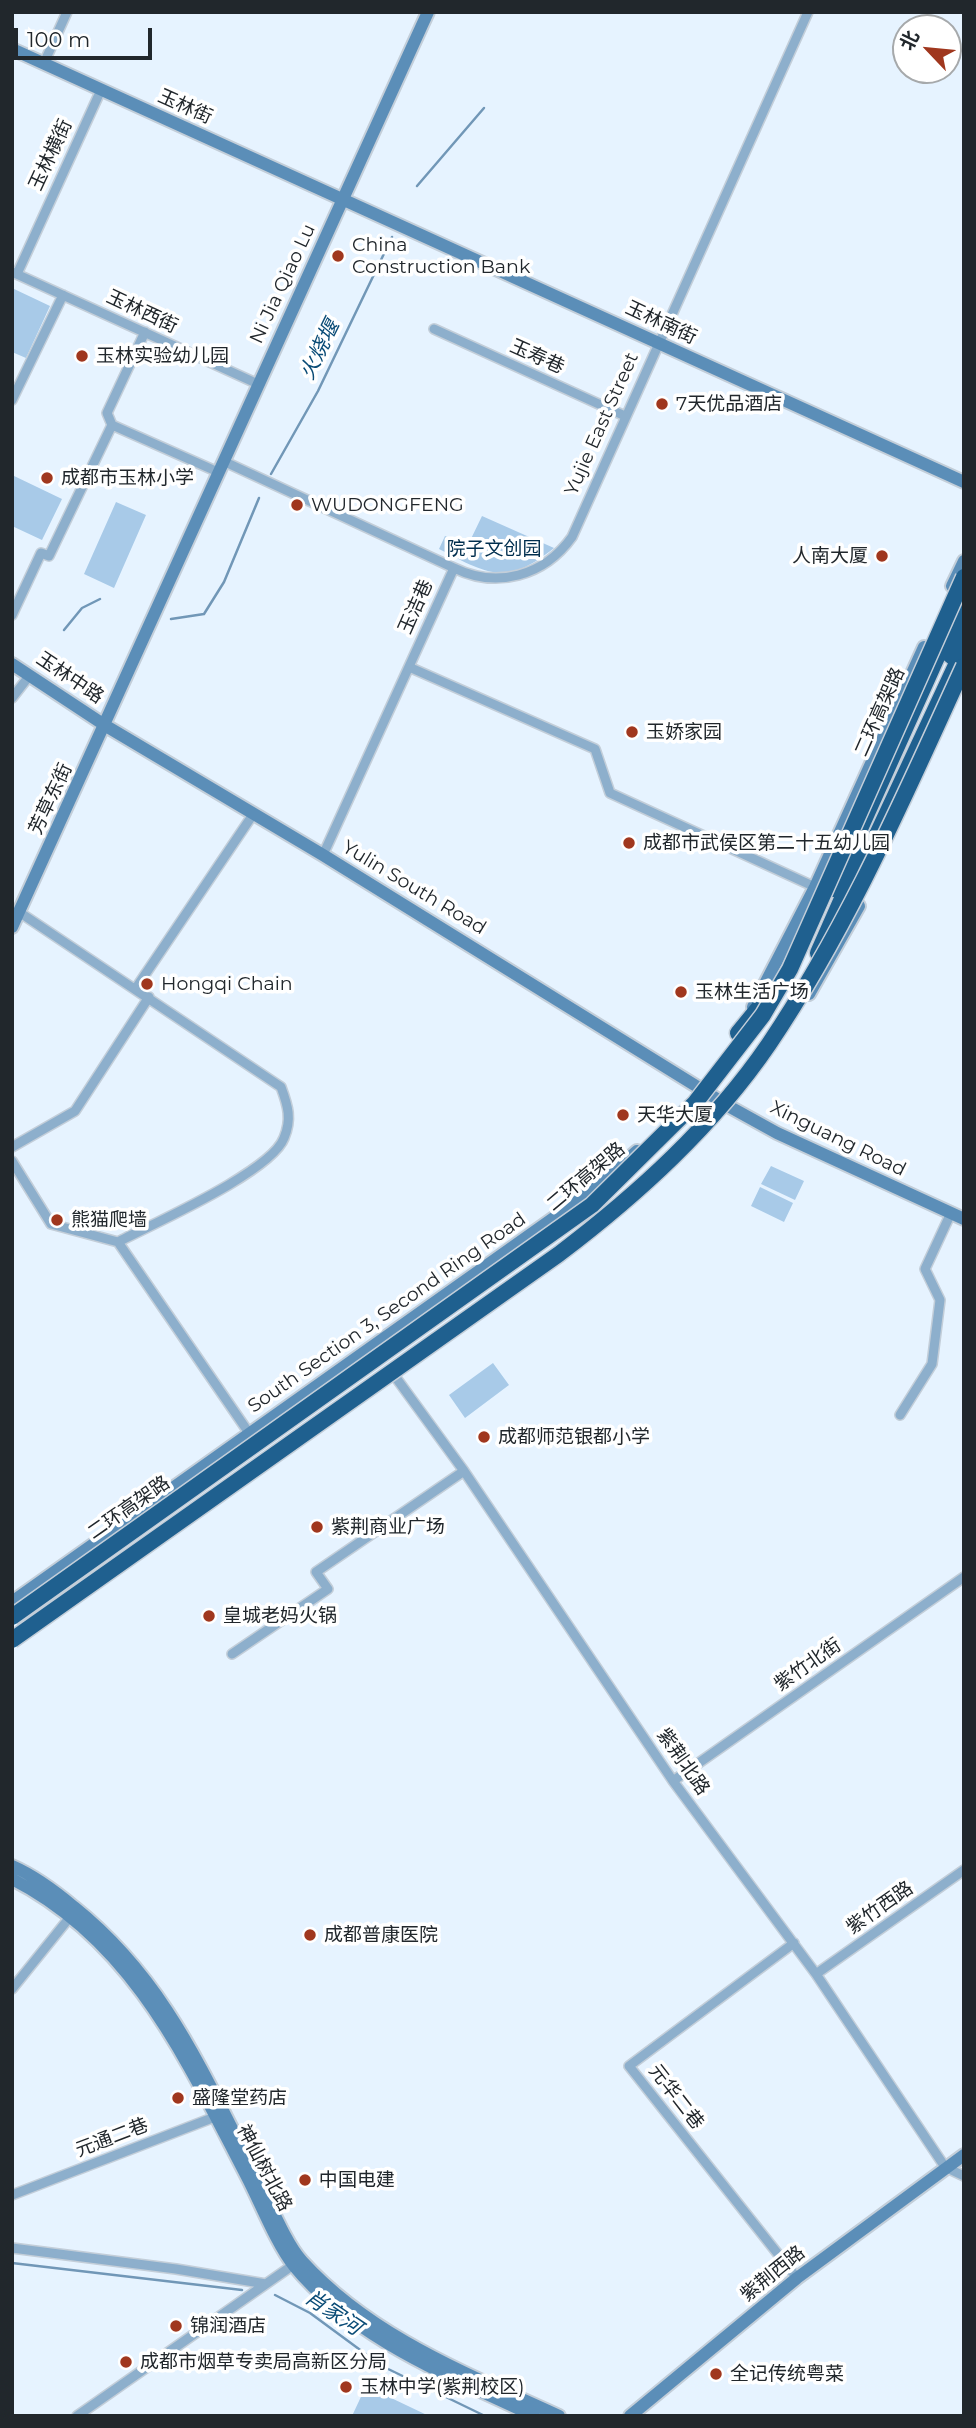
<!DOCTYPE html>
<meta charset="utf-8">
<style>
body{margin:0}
#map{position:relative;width:976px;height:2428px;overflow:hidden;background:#e6f3ff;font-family:Montserrat,"Noto Sans SC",sans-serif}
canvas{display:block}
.frame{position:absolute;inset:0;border:14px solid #21272c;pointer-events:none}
.north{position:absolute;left:892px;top:14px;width:70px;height:70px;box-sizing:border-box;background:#fff;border:2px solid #a6a9ab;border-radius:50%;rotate:296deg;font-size:19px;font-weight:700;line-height:28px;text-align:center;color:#21272c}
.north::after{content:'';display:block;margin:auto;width:24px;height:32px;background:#a0371e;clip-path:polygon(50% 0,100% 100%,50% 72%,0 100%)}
.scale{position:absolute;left:14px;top:28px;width:138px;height:32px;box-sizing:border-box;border:4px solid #21272c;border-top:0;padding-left:9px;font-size:21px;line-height:24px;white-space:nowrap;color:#21272c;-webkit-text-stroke:5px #fff;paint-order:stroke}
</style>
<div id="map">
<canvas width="976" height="2428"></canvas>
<div class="frame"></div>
<div class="north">北</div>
<div class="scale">100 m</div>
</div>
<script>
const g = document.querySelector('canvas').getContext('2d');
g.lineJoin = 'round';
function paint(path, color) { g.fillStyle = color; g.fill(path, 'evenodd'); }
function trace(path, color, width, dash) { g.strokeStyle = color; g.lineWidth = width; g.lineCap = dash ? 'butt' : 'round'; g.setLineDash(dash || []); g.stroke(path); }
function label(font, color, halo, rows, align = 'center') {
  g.font = font + ' Montserrat,"Noto Sans SC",sans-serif'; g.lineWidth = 7; g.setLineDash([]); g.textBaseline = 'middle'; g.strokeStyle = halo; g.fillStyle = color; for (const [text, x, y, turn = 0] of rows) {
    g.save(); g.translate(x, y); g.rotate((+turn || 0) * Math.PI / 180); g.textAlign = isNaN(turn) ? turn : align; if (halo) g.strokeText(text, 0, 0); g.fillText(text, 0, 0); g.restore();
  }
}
const green = new Path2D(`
 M12 288 50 306 26 358 12 352Z
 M12 475 62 499 42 540 12 526Z
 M116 502 146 515 114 588 84 574Z
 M482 516 554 548C507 586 489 575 439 549L445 536 468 545Z
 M771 1166 804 1181 795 1200 761 1184Z
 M760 1187 793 1203 784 1222 751 1206Z
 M493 1363 509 1385 465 1418 449 1395Z
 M366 2386 429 2416H352Z`);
const stream = new Path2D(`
 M417 186 484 108
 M271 474 318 391 392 237
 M171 619 204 614 224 582 259 498
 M64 630 82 608 100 599
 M12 2263 242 2290
 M275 2295 310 2313 382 2366 485 2416`);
const street = new Path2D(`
 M44 63 67 12
 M12 272 258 384
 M17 274 101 90
 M434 329 625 416
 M12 400 63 295
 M112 425 218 472
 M223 461 454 568 323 855
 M454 568C497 589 544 576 572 537L808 12
 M12 615 41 553 49 556 112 425 107 413 145 332
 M409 667 595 749 610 793 815 887
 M12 698 30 675
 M19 912 281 1087C288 1106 292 1119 284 1138 271 1172 154 1223 118 1242
 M136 988 254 813
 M12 1147 75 1111 149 997
 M12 1161 51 1224 118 1242 249 1433
 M394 1375 464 1471 673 1781 816 1974 945 2167 964 2176
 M900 1415 932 1364 940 1300 925 1269 951 1213
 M232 1654 328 1589 316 1572 464 1471
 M673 1781 964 1577
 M794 1943 629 2066 797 2278
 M816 1974 964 1870
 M12 1989 70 1917
 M12 2195 220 2115
 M12 2248 176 2269 266 2284
 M77 2416 296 2263`);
const secondary = new Path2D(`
 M12 49 964 482
 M952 586 964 561
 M12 664 106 726 323 855 730 1107 777 1133 964 1219
 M12 927 428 12
 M809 994 859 906
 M753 1007 815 887 924 647
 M12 1602 589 1193 637 1151
 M12 1866C35 1876 55 1891 74 1907 165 1980 202 2071 254 2172 267 2196 285 2243 302 2261 371 2337 468 2374 559 2416
 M12 1879C134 1941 187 2062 247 2177 260 2202 277 2245 294 2266 354 2339 450 2376 534 2416
 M630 2416 797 2278 964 2155`);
const highway = new Path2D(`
 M951 656 964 628
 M868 854 964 648
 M833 889 964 597
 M818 953 867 842
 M738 1033 765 1000`);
const highwayBridge = new Path2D(`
 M12 1617 592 1205 695 1103 763 1015 790 969 964 577
 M12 1640 559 1254C638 1194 713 1126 769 1044 848 927 905 795 964 666`);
const markers = [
 [338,256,7,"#a0371e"],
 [82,356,7,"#a0371e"],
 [662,404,7,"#a0371e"],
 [47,478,7,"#a0371e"],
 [297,505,7,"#a0371e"],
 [882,556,7,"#a0371e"],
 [632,732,7,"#a0371e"],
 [629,843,7,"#a0371e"],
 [147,984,7,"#a0371e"],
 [681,992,7,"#a0371e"],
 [623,1115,7,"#a0371e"],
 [57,1220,7,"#a0371e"],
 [484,1437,7,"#a0371e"],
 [317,1527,7,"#a0371e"],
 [209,1616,7,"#a0371e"],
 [310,1935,7,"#a0371e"],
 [178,2098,7,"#a0371e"],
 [305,2180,7,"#a0371e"],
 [176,2326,7,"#a0371e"],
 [126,2362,7,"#a0371e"],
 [716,2374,7,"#a0371e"],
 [346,2387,7,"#a0371e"]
];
const streetNames = [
 ["玉林街",185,107,24],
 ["玉林横街",51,155,-65],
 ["Ni Jia Qiao Lu",283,284,-65],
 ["玉林西街",142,312,25],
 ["玉林南街",661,323,25],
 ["玉寿巷",537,357,24],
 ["Yujie East Street",602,424,-66],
 ["玉洁巷",416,607,-66],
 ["玉林中路",70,678,34],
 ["二环高架路",880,712,-66],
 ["芳草东街",51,799,-65],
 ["Yulin South Road",414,888,31],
 ["Xinguang Road",838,1139,26],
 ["二环高架路",586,1177,-40],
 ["South Section 3, Second Ring Road",387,1313,-35],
 ["二环高架路",129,1508,-35],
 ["紫竹北街",808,1665,-35],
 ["紫荆北路",683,1762,55],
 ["紫竹西路",880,1908,-35],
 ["元华二巷",676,2097,52],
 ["元通二巷",112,2138,-21],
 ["神仙树北路",264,2168,62],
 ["紫荆西路",773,2274,-39]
];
const poiNames = [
 ["China",352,245],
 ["Construction Bank",352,267],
 ["玉林实验幼儿园",96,356],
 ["7天优品酒店",676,404],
 ["成都市玉林小学",61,478],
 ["WUDONGFENG",311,505],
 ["人南大厦",868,556,"right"],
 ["玉娇家园",646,732],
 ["成都市武侯区第二十五幼儿园",643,843],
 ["Hongqi Chain",161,984],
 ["玉林生活广场",695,992],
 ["天华大厦",637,1115],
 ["熊猫爬墙",71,1220],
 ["成都师范银都小学",498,1437],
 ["紫荆商业广场",331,1527],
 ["皇城老妈火锅",223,1616],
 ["成都普康医院",324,1935],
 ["盛隆堂药店",192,2098],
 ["中国电建",319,2180],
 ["锦润酒店",190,2326],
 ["成都市烟草专卖局高新区分局",140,2362],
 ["全记传统粤菜",730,2374],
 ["玉林中学(紫荆校区)",360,2387]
];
const parkNames = [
 ["院子文创园",494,549]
];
const waterNames = [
 ["火烧堰",320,350,-64],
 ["肖家河",333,2313,34]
];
paint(green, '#a8cae8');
trace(stream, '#7197b7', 2.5);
trace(street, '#c3ced9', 12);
trace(secondary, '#c3ced9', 16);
trace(highway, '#c3ced9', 19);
trace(street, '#8dafcc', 9);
trace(secondary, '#5b8eb8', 12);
trace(highway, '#1f608f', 16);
trace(highwayBridge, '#c3ced9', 19, []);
trace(highwayBridge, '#1f608f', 16);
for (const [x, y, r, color] of markers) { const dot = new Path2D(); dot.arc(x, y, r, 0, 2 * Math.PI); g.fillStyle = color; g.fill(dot); trace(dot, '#fff', 2.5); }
label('19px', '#21272c', '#fff', streetNames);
label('19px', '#21272c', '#fff', poiNames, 'left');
label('19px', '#002e4e', '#fff', parkNames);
label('italic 21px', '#094b76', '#fff', waterNames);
</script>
